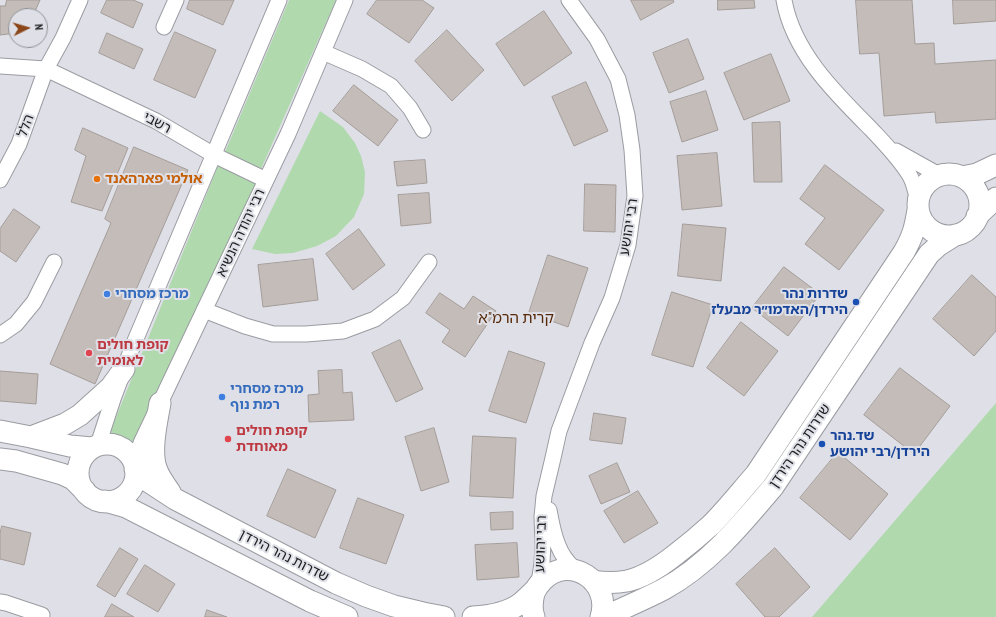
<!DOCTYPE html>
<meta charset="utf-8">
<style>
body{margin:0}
#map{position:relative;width:996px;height:617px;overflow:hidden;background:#dfe0e7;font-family:"PT Sans Narrow",sans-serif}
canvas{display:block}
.north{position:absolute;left:8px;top:8px;width:40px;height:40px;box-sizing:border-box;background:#dfe0e7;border:1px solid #919297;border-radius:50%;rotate:85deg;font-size:11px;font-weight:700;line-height:16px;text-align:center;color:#1c1d1f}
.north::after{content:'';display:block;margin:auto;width:14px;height:18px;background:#8b471a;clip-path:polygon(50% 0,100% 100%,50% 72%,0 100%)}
</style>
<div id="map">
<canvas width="996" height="617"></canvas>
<div class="north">N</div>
</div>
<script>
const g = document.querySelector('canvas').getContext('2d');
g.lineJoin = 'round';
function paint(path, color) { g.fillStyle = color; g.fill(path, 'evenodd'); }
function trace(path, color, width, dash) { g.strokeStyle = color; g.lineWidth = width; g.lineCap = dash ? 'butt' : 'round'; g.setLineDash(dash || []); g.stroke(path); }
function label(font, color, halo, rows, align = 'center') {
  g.font = font + ' "PT Sans Narrow","Noto Sans Hebrew",sans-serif'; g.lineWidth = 4; g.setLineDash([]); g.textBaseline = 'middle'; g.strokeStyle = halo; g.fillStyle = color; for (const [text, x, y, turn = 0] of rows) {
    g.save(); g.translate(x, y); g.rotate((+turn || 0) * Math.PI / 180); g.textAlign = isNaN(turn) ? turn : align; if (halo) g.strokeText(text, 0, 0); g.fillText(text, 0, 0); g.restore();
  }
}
const green = new Path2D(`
 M289 0H336L261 169 225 152Z
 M320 111 343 127 355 143 361 156 365 172 364 194 354 217 336 236 317 246 293 253 275 254 252 249Z
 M218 166 256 183 134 442 110 432Z
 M996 403V617H812Z`);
const building = new Path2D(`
 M7 0H40L33 16H16V33L0 35V6H5Z
 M107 0H133L143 4 133 28 101 13Z
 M190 0H234L223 25 187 9Z
 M377 0H422L434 8 409 43 367 14Z
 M631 0H673L674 2 641 20Z
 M718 0H754L755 8 718 10Z
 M856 0H912L915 44 934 43 935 64 996 60V119L936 123 935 112 884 116 879 53 860 54Z
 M953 0H996V21L954 24Z
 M544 11 572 53 524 86 496 44Z
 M447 30 484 70 452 101 415 61Z
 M175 32 216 50 195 98 154 80Z
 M107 33 143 49 134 69 99 53Z
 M688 39 704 79 669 93 653 53Z
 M771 54 790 101 744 120 724 73Z
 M586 82 608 131 574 146 552 97Z
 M354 85 398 120 378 146 333 111Z
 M706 91 718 130 682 142 670 102Z
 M780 122 782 182H754L752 123Z
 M83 128 128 148 102 211 71 202 86 156 75 150Z
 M134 147 188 170 95 384 50 364 111 223 105 219Z
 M717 153 722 206 682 210 677 156Z
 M425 160 427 183 397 186 394 162Z
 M825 165 884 210 839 270 805 244 825 218 800 199Z
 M585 184 616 185 615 232 584 231Z
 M429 193 431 223 401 226 398 195Z
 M14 209 40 227 16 262 0 251V229Z
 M683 224 726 228 721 281 678 276Z
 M359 229 385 265 353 290 326 254Z
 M548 255 588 268 568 327 529 313Z
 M313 259 318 300 263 307 258 265Z
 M784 267 820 294 788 336 752 308Z
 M972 275 996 297V331L974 356 933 319Z
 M672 292 713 305 693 367 652 355Z
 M440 293 464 309 473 296 496 311 465 357 442 342 450 330 426 313Z
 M741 322 778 351 744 396 707 368Z
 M400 340 423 389 396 402 372 353Z
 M509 351 545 363 526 423 489 411Z
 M900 368 950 406 914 454 864 415Z
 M342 370 343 393 352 392 354 420 309 422 308 395 319 394 318 371Z
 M0 371 38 374 36 404 0 401Z
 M594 413 626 418 622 444 590 440Z
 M434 428 449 482 421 491 405 437Z
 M473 436 516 438 513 498 470 496Z
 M838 452 888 494 850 540 800 498Z
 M617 463 630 492 601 504 589 476Z
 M288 469 336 490 315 538 267 516Z
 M638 491 658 523 624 543 604 511Z
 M358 498 404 515 386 564 340 548Z
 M513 512V529L491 530 490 513Z
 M2 526 31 533 24 565 0 559V534Z
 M517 543 519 577 477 580 475 545Z
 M120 548 138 559 115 597 97 586Z
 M775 548 810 587 779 617H765L736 584Z
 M145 565 175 584 158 612 127 594Z
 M112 604 134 617H105Z
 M207 610 227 617H205Z`);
const minor = new Path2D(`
 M784 0C793 52 835 93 871 129 885 144 900 159 910 176 914 183 915 191 918 199
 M164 27 176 0
 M323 52 362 69 391 86 410 108 423 130
 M0 66 46 69 156 121 214 155 266 180
 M896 151 939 175
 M0 180 19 144 46 69 63 38 80 0
 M204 310 245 326 273 334H306L343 331 375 319 403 298 429 262
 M0 335 16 324 34 302 54 262
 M98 445 113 399 132 348 279 0
 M134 464 141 443 288 134 345 0
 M549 510C552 526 556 549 568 562 570 565 574 568 577 571
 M539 583 542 563 543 543 542 517 544 496 553 458 559 431 592 343 612 298 628 245 635 196 632 150 627 115 618 79 597 39 569 0
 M0 602 6 603 42 615`);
const secondary = new Path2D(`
 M918 205a31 31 0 1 1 62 0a31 31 0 1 1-62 0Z
 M962 177 977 174 996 165
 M977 216 996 198
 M160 403C157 421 150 450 156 468 159 477 165 485 170 492
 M0 431 31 437 70 446 92 448
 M31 437 65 424 80 415 111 387 124 369
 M78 473a29 29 0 1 1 58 0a29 29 0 1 1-58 0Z
 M0 459 16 461 62 474 73 479 85 491
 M135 469 146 480 175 499 336 583 366 596 394 606 423 613 444 617
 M105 501 126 507 310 601 347 617
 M593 581C605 583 616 583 627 581 645 577 661 566 675 555 688 545 700 535 711 525 727 509 741 491 756 474L904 252C913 236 915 228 918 210
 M473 617C489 616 508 613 521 603 526 599 531 594 535 590
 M534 617C531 609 532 601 534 593 536 588 539 584 543 580 570 553 612 582 601 617
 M607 617 613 613C630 605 647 598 664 589 708 565 741 525 773 487L929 254 939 245 955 235`);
const markers = [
 [97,179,4,"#e8710a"],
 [107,294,4,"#3f7fe0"],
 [856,302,4,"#1a4fb4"],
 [89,353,4,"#e0444e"],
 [222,397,4,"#3f7fe0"],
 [228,439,4,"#e0444e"],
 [822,444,4,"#1a4fb4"]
];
const streetNames = [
 ["רשבי",157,123,28],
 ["הלל",26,126,-70],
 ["רבי יהושע",629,227,-81],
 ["רבי יהודה הנשיא",241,233,-65],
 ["שדרות נהר הירדן",800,446,-56],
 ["רבי יהושע",541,544,-88],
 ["שדרות נהר הירדן",284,556,27]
];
const foodNames = [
 ["אולמי פארהאנד",105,179]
];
const shopNames = [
 ["מרכז מסחרי",115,294],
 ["מרכז מסחרי",230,389],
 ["רמת נוף",230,405]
];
const transitNames = [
 ["שדרות נהר",848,294],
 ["הירדן/האדמו״ר מבעלז",848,310],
 ["שד.נהר",830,436,"left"],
 ["הירדן/רבי יהושע",830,452,"left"]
];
const healthNames = [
 ["קופת חולים",97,345],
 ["לאומית",97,361],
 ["קופת חולים",236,431],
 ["מאוחדת",236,447]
];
const neighbourhoodNames = [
 ["קרית הרמ\"א",516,319]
];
paint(green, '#b0d9ae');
paint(building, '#c3bcb8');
trace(building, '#a49c99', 1);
trace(minor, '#9a9ca2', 17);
trace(secondary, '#9a9ca2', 23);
trace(minor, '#fff', 15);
trace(secondary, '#fff', 21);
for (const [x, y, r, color] of markers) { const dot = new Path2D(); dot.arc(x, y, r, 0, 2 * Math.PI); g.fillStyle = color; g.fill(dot); trace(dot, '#dfe0e7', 1.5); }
label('14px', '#1c1d1f', '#dfe0e7', streetNames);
label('bold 14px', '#c56008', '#dfe0e7', foodNames, 'left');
label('bold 14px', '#366cbe', '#dfe0e7', shopNames, 'left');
label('bold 14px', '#164399', '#dfe0e7', transitNames, 'right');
label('bold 14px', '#be3a42', '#dfe0e7', healthNames, 'left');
label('15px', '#562808', '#dfe0e7', neighbourhoodNames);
</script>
